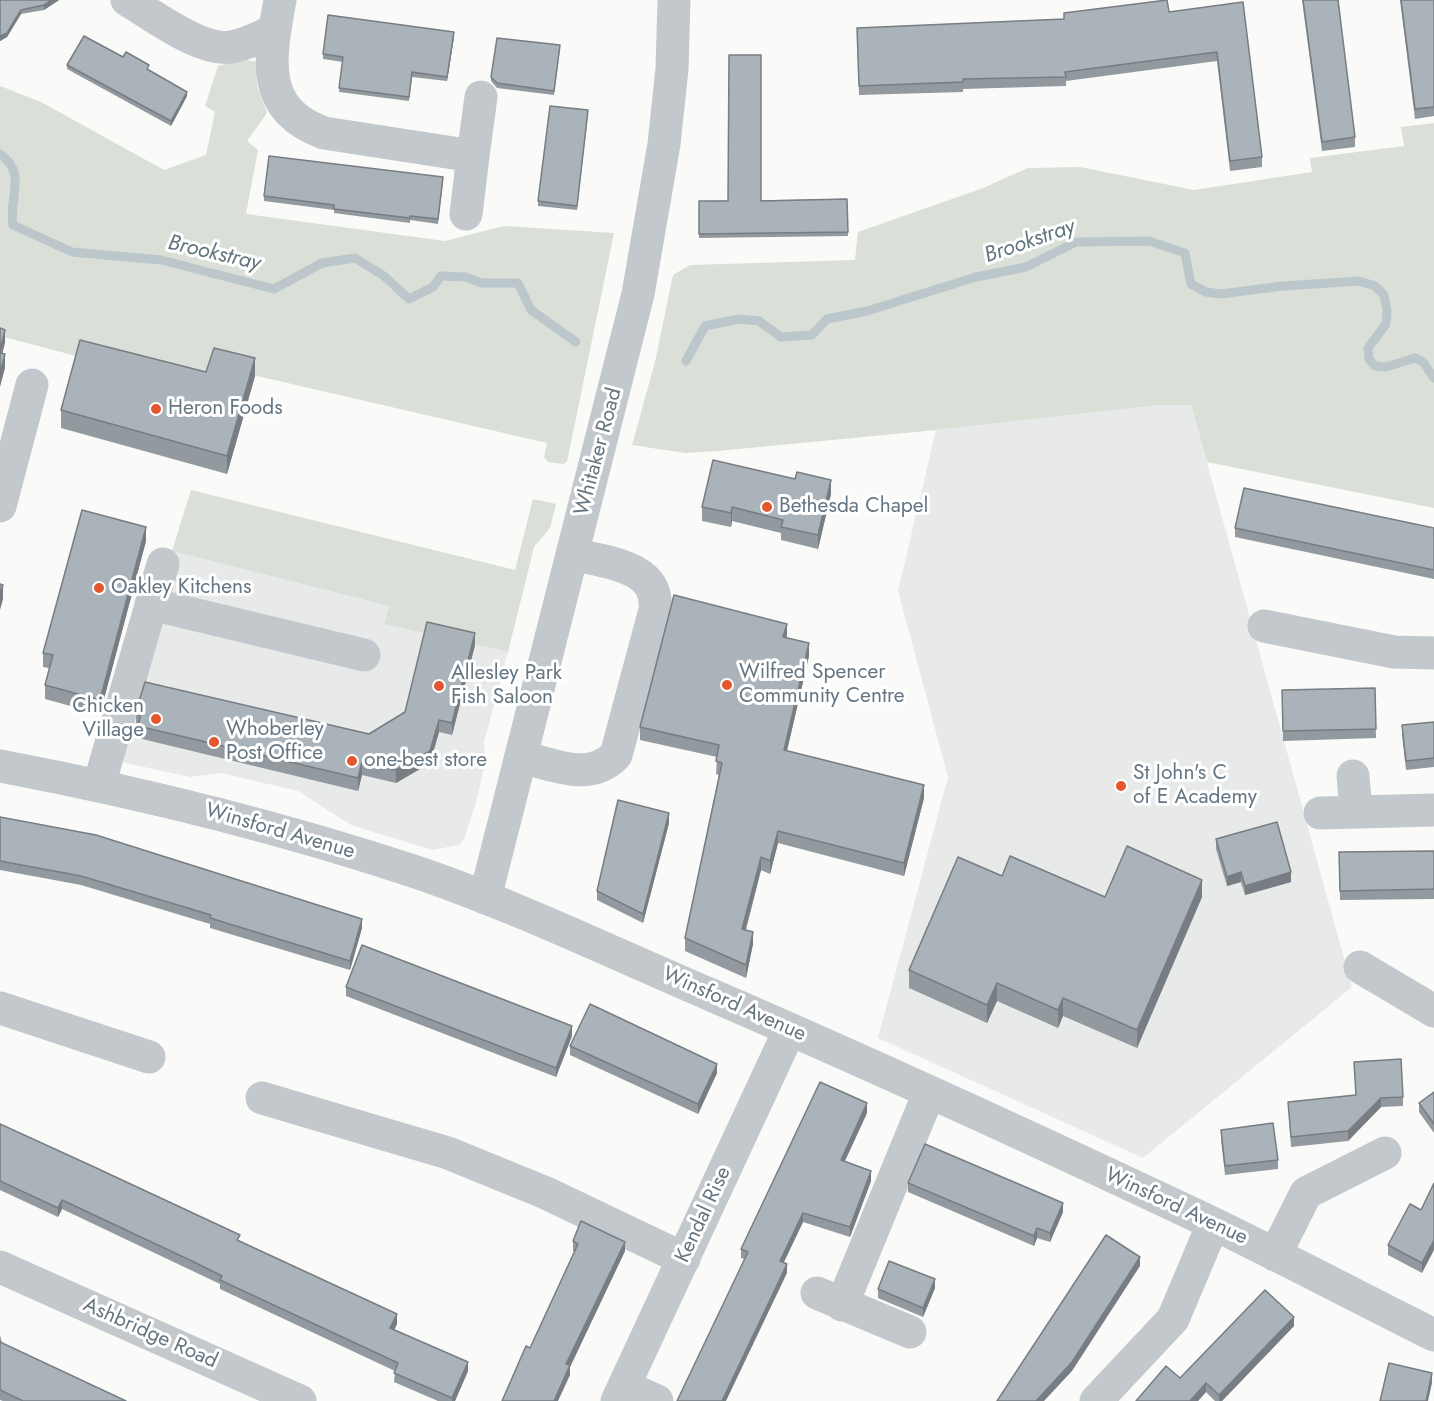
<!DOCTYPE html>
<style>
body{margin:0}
canvas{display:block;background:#fafaf8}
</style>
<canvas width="1434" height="1401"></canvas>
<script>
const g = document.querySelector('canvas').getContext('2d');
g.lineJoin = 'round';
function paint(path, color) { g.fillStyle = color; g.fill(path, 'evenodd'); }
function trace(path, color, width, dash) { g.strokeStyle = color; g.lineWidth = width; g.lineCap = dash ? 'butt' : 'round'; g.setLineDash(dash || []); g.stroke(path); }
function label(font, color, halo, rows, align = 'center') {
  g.font = font + ' Jost,sans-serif'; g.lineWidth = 6; g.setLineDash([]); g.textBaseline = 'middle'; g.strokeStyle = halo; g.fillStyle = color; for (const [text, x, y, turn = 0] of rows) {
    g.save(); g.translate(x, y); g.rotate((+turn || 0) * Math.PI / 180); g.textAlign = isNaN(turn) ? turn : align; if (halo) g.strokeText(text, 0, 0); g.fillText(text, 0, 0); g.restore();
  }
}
const built = new Path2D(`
 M1158 405H1191L1352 987 1143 1158 878 1038 948 777 898 591 936 430Z
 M172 551 389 606 384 624 508 652 484 743 486 760 476 802 464 839 459 845 432 850 351 825 298 791 221 773 190 777 121 762 137 712Z`);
const green = new Path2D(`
 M244 59 256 62 257 86 267 113 247 141 258 150 246 214 445 241 504 226 614 233 567 462 563 464 548 462 544 457 547 443 214 366 206 390 0 336V86L41 102 164 170 206 155 215 112 205 106 218 66Z
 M1434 123V508L1207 462 1191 405H1158L936 430 718 451 685 453 632 445 655 362 673 275 690 265 855 260 858 232 983 188 1028 168 1080 167 1194 190 1312 172 1310 158 1404 146 1401 127Z
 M191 490 515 570 533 499 556 504 550 528 534 547 508 652 384 624 389 606 172 551Z`);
const stream = new Path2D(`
 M0 154C28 174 8 197 13 225L72 252 161 260 274 289 322 263 355 258 384 276 409 299 433 287 441 276 465 277 482 283H518L531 310 576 342
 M686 361 705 326 739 319 759 321 781 337 812 335 827 319 867 311 976 277 1026 267 1076 242 1149 241 1185 253 1191 284 1206 292 1221 294 1283 286 1359 281 1375 286 1384 295 1387 311 1386 324 1368 348 1369 359 1375 366 1386 367 1415 358 1423 362 1434 378`);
const minor = new Path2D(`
 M127 0C153 15 201 52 231 47 247 44 261 37 275 30
 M280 0C270 57 258 109 324 133L473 156 466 214
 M473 156 481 97
 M0 506 32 385
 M151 604 364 655
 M1264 626 1394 652 1434 653
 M521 757C554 764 589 783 616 755L655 610C660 565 604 562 572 554
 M0 766C143 793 284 828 422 874 520 908 613 953 709 994 878 1067 1045 1144 1212 1223 1286 1259 1360 1298 1434 1335
 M1353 776 1356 812
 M99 785 163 564
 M1320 813 1434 810
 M485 898 638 294 664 144 672 69 674 0
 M1360 967 1434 1011
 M0 1008 149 1057
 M262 1098 448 1153 546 1193 684 1259
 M1275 1255 1306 1193 1385 1153
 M0 1267 300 1401
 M817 1293 910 1332
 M842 1305 929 1093
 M624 1386 657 1401
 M617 1401 790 1029
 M1096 1401 1173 1319 1213 1224`);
const wall = new Path2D(`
 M0 0H59L44 10 21 14 7 37 0 41Z
 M1302 0H1338L1355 137V147L1322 151Z
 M1400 0H1434V116L1415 119Z
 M1243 2 1262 157V167L1230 171 1217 61 1066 81V86L963 89V92L859 95 857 28 1064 19V13L1169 12Z
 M454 37 447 81 412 77 409 101 339 92 343 62 323 59V54Z
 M560 49 554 95 497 88 491 81V77Z
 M123 57 149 70 187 96 171 126 67 69V65Z
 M588 115 577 210 538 206V201Z
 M443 182 438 224 410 220V223L334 213V210L264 201V196Z
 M847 199 848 236 699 238V201Z
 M206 372 255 376 227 474 61 428V410Z
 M831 494 818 549 781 540V533L732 521 731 527 702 521V507Z
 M1235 528H1434V579L1235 537Z
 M146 541 100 714 45 699V685L49 668 43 667V653Z
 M787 636 786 638 809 656 787 751 924 798 904 876 778 843 770 874 761 870 746 930 753 944 746 978 685 951V938L719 775 716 774 717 757 640 740V727Z
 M475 645 452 735 439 732 430 763 396 783 362 775 358 791 138 738V724H136V711L369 734 405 712Z
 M1375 688 1376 738 1283 741 1282 690Z
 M1434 722V767L1406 770 1402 735V725Z
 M0 817 362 928 350 970 210 928V924L81 885 0 870Z
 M669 823 643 923 597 900V891Z
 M1216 839 1291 882 1245 895 1241 882 1227 886 1216 849Z
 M1434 851V899L1340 900 1339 852Z
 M1002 876 1105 897H1202L1137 1048 1063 1016 1058 1028 997 1001 987 1023 909 988V970Z
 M346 987 572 1036 556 1077 346 996Z
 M570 1046 717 1073 698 1114 570 1055Z
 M1354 1062 1403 1097V1106L1381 1107 1348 1141 1291 1147 1288 1102 1356 1095Z
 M1434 1092V1133L1419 1112V1103Z
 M867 1113 845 1161 871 1181 850 1237 803 1222 784 1262 787 1273 741 1258V1249Z
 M0 1124 240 1241 397 1324 394 1330 468 1371 455 1401H438L394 1382 395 1371 220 1289V1284L62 1209 58 1217 0 1190Z
 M1221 1130 1278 1160V1169L1225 1175 1221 1139Z
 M908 1183 1063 1212 1050 1242 1037 1238 1034 1246 908 1192Z
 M1434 1183 1422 1273 1388 1255V1245L1421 1210Z
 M573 1241 625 1251 570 1367V1375L530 1348 575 1252 573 1251Z
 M935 1288 923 1317 878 1298V1289Z
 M1294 1326 1222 1401H1215L1206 1392 1198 1401H1136L1180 1378Z
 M0 1335 2 1343 126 1401H3L0 1400Z`);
const shadedWall = new Path2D(`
 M52 0H59L44 10V5Z
 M21 10V14L7 37 0 41V36Z
 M454 32V37L447 81V77Z
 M187 92V96L171 126V121Z
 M5 330V343L0 363V350Z
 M5 354V368L0 387V373Z
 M255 358V376L227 474V456Z
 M831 480V494L818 549V535Z
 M732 507V521L731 527V513Z
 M146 527V541L100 714V700Z
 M3 585V599L0 610V596Z
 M787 624V636L783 650V637Z
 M475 633V645L452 735V723Z
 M809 643V656L784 763V750Z
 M439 720V732L430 763 396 783V770Z
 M362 762V775L358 791V778Z
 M924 785V798L904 876V863Z
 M669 813V823L643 923V914Z
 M778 831V843L770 874V861Z
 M761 857V870L742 942V929Z
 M1241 872V882L1227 886V877Z
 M1291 872V882L1245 895V886Z
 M1202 880V897L1137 1048V1030Z
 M362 919V928L350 970V961Z
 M753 932V944L746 978V965Z
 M997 983V1001L987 1023V1005Z
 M1063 998V1016L1058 1028V1010Z
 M572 1026V1036L556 1077V1068Z
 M717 1064V1073L698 1114V1104Z
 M1381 1098V1107L1348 1141V1131Z
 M867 1103V1113L841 1169V1160Z
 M871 1171V1181L850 1237V1227Z
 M62 1200V1209L58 1217V1208Z
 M1063 1203V1212L1050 1242V1233Z
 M803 1213V1222L780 1270V1261Z
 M1037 1228V1238L1034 1246V1236Z
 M1434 1240V1250L1422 1273V1263Z
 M625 1242V1251L570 1367V1375L558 1401H554L566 1364Z
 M1140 1257V1266L1072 1371 1044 1401H1036Z
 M787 1264V1273L726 1401H722Z
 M935 1279V1288L923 1317V1308Z
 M397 1314V1324L390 1338V1328Z
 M1294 1317V1326L1222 1401H1219V1395Z
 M468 1362V1371L455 1401H452V1398Z
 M1432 1373V1383L1428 1401H1426Z
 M1206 1383V1392L1198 1401H1190Z`);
const building = new Path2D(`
 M0 0H52L44 5 21 10 7 33 0 36Z
 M1167 0 1169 12 1243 2 1262 157 1230 161 1217 52 1065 72 1066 77 963 79V82L859 86 857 28 1064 19V13Z
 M1303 0H1338L1355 137 1322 142Z
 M1401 0H1434V107L1415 109Z
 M328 15 454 32 447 77 412 72 409 97 339 88 343 57 323 54Z
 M84 36 123 57 126 52 149 65 147 69 187 92 171 121 67 65Z
 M497 38 560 45 554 91 497 83 491 77Z
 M729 55H761V201L847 199 848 232 699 234V201H728Z
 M550 106 588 110 577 206 538 201Z
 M269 156 443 177 438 219 410 216V218L334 209V205L264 196Z
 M0 328 5 330 0 350Z
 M80 340 206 372 214 348 255 358 227 456 61 410Z
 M0 353 5 354 0 373Z
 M713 460 795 479 797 472 831 480 818 535 781 527 783 520 732 507 731 513 702 507Z
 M1244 488 1434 528V570L1235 528Z
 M82 510 146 527 100 700 45 685 53 655 43 653Z
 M0 584 3 585 0 596Z
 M674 595 787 624 783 637 809 643 784 750 924 785 904 863 778 831 770 861 761 857 742 929 753 932 746 965 685 938 722 763 716 761 719 745 640 727Z
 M427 622 475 633 452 723 439 720 430 751 396 770 362 762 358 778 138 726 141 713 136 711 145 682 369 734 405 712Z
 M1375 688 1376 729 1283 731 1282 690Z
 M1434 722V758L1406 761 1402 725Z
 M618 800 669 813 643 914 597 891Z
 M0 817 96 835 362 919 350 961 210 918 211 915 81 876 0 861Z
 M1277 822 1291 872 1245 886 1241 872 1227 877 1216 839Z
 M1127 846 1202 880 1137 1030 1063 998 1058 1010 997 983 987 1005 909 970 958 857 1002 876 1010 856 1105 897Z
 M1434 851V889L1340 891 1339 852Z
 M362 945 572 1026 556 1068 346 987Z
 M590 1004 717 1064 698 1104 570 1046Z
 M1401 1059 1403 1097 1381 1098 1348 1131 1291 1137 1288 1102 1356 1095 1354 1062Z
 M820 1082 867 1103 841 1160 871 1171 850 1227 803 1213 780 1261 787 1264 722 1401H677L748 1252 741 1249Z
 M1434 1092V1124L1419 1103Z
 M1273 1123 1278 1160 1225 1166 1221 1130Z
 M0 1124 92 1166 240 1235 237 1240 397 1314 390 1328 468 1362 452 1398 394 1373 398 1363 220 1280 222 1276 194 1262 62 1200 58 1208 0 1181Z
 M925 1144 1063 1203 1050 1233 1037 1228 1034 1236 908 1183Z
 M1434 1183V1240L1422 1263 1388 1245 1410 1204 1421 1210Z
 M581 1221 625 1242 566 1364 570 1365 554 1401H502L526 1346 530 1348 578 1244 573 1241Z
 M1106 1235 1140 1257 1072 1362 1036 1401H997Z
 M889 1261 935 1279 923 1308 878 1289Z
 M1265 1290 1294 1317 1219 1395 1206 1383 1190 1401H1136L1166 1366 1180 1378Z
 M0 1342 126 1401H23L0 1390Z
 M1389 1363 1432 1373 1426 1401H1380Z`);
const markers = [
 [156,409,6,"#e4572e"],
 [767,507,6,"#e4572e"],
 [99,588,6,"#e4572e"],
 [727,685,6,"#e4572e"],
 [439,686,6,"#e4572e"],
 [156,719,6,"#e4572e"],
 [214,742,6,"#e4572e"],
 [352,761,6,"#e4572e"],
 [1121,786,6,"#e4572e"]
];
const poiNames = [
 ["Heron Foods",168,409],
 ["Bethesda Chapel",779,507],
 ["Oakley Kitchens",111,588],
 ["Wilfred Spencer",739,673],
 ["Community Centre",739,697],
 ["Allesley Park",451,674],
 ["Fish Saloon",451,698],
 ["Chicken",144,707,"right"],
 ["Village",144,731,"right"],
 ["Whoberley",226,730],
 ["Post Office",226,754],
 ["one-best store",364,761],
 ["St John's C",1133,774],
 ["of E Academy",1133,798]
];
const streetNames = [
 ["Whitaker Road",599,452,-75],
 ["Winsford Avenue",280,832,16],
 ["Winsford Avenue",734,1005,24],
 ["Winsford Avenue",1176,1207,25],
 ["Kendal Rise",704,1215,-65],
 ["Ashbridge Road",150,1334,24]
];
const waterNames = [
 ["Brookstray",1030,242,-19],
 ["Brookstray",214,254,13]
];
paint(built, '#e8e9e9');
paint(green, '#dadfd7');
trace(stream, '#bbc7cb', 9);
trace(minor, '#c3c8cc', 33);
paint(wall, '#929a9f');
paint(shadedWall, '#777d82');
paint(building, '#aab3b9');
trace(building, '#777d82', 1.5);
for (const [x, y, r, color] of markers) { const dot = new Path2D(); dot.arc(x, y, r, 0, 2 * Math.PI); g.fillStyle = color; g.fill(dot); trace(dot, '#fff', 2); }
label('21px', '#657683', '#fff', poiNames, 'left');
label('21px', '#657683', '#fff', streetNames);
label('italic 22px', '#60757c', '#fff', waterNames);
</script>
